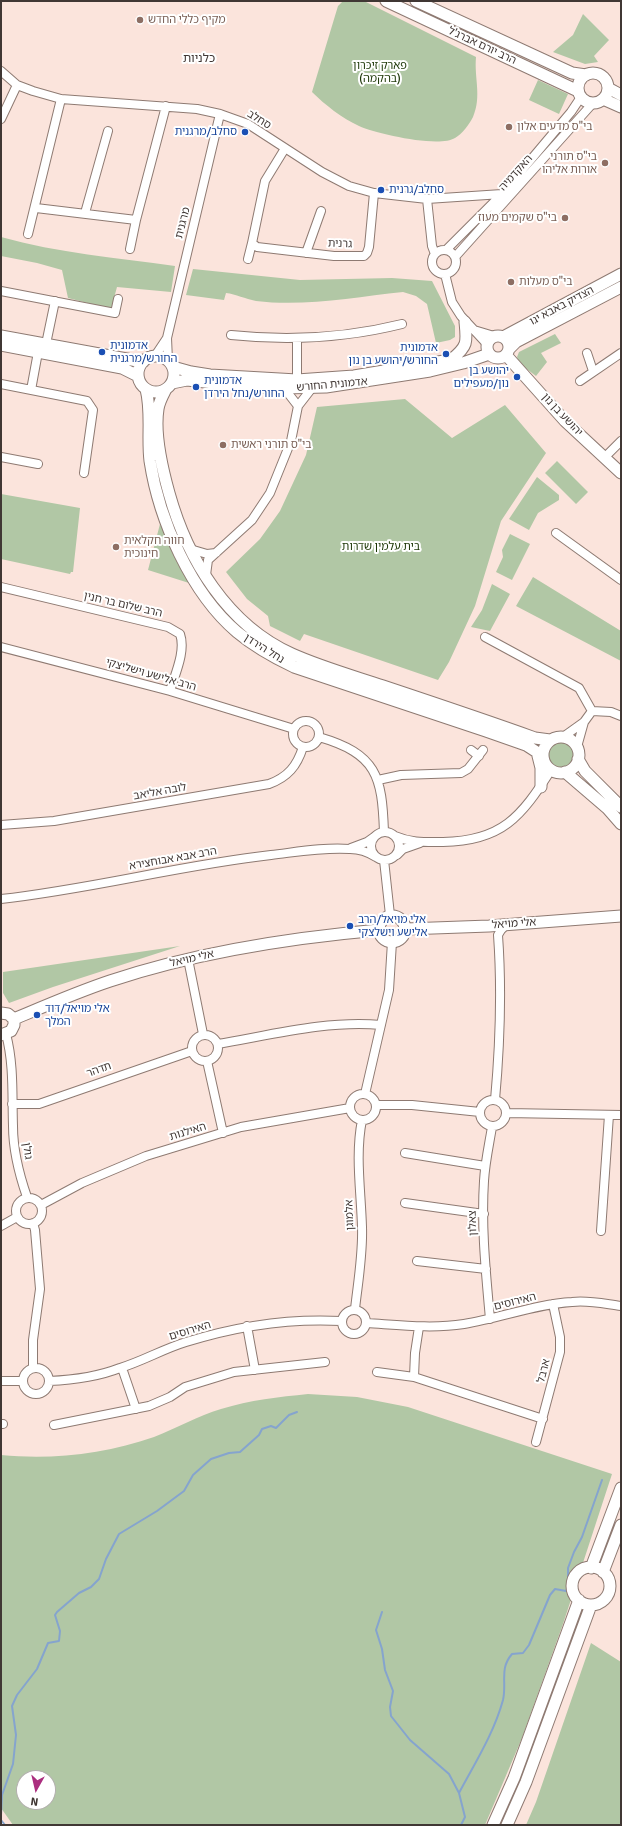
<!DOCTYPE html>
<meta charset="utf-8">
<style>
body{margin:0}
#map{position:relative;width:622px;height:1826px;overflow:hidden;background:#fbe4dc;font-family:Signika,sans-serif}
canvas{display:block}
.frame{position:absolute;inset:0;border:2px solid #403734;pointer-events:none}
.north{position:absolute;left:16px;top:1770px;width:40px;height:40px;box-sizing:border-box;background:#fff;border:1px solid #b3afae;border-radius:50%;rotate:188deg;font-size:11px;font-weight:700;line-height:16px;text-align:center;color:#403734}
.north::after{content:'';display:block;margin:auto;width:14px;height:18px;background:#ab2e7f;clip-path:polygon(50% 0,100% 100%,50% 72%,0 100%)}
</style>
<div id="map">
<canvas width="622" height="1826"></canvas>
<div class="frame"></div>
<div class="north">N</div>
</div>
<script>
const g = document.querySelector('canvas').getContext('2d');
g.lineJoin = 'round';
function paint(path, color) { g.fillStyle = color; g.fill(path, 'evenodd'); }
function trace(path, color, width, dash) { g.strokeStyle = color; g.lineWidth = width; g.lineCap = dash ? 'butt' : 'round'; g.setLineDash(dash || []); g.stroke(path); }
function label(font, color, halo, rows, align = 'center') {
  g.font = font + ' Signika,"Noto Sans Hebrew",sans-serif'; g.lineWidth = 4; g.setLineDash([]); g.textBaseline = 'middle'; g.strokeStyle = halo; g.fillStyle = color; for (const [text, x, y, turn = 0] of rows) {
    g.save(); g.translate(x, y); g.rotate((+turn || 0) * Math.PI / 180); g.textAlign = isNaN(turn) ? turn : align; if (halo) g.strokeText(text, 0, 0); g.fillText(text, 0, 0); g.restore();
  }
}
const green = new Path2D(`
 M343 1H364L476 57C474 78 482 96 473 117 469 125 462 134 455 138 439 148 377 134 359 126 342 118 325 105 312 92L338 6Z
 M583 14 609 40 594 56 598 62 585 64 553 52 573 35Z
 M538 80 568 94 559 114 529 100Z
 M1 237C58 253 117 258 175 266L171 292 117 287 111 309 68 298 62 270 37 263 1 256Z
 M193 269 300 280 392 278 432 281 455 326V337L450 340 436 343 427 304 416 296 403 292C355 297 304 307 256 301 245 299 236 294 226 293L224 300 186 295Z
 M555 334 561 343 541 353 547 362 536 376 520 364 517 357 519 352Z
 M405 399 452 438 505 405 546 453 501 521 475 606 449 662 438 680 304 634 300 641 270 626 268 616 247 599 226 572 260 539 280 511 306 455 317 407Z
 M557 461 588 492 576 504 545 473Z
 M537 477 559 495V500L538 513 529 530 509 519Z
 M1 494 80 508 73 572H71L70 574 1 559Z
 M160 524 189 583 148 570Z
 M510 534 530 544 512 580 496 572 503 557 502 550Z
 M533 577 621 631V661L516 606Z
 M492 584 510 594 490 631 471 627 482 610Z
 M546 755a14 14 0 1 1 28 0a14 14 0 1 1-28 0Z
 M180 946 53 987 9 1003 3 993V972Z
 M308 1394 357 1397 408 1407 612 1474 563 1624 522 1738 485 1825H13L1 1808V1455C52 1460 106 1454 154 1437 177 1428 198 1416 221 1409 250 1400 279 1397 308 1394ZM24 1778H48V1802H24Z
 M591 1643 621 1662V1825H526L536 1802Z`);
const stream = new Path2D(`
 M382 1612 376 1630 382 1649 385 1670 393 1691 390 1707 391 1716 410 1740 449 1774 459 1793 465 1817 461 1825
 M459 1793C475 1763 494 1733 503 1700 507 1682 499 1669 512 1654L523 1653 529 1645 550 1595 555 1589 566 1591 568 1586V1568L574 1552 582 1537 602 1480
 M1 1815 2 1795 13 1764 16 1735 12 1706 17 1695 37 1669 48 1643 59 1641 60 1631 55 1615 57 1612 79 1593 91 1587 99 1579 106 1559 119 1534 157 1511 184 1491 193 1475 211 1459 229 1453 240 1452 259 1435 262 1429 271 1426 276 1428 289 1415 297 1412
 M1 1820 5 1825`);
const street = new Path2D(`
 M1 71 17 85 33 91 61 99 197 109 220 114 248 124 322 172 349 186 374 193 427 199 502 194
 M1 119 17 85
 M284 150 265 181 252 243 257 247 334 256H364L367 253 369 247 374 193
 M427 199 432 246 435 254
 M36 208 136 220
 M85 213 108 131
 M28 234 61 99
 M130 249 136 220 166 106
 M446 250 502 194 571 112 581 97
 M432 262a12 12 0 1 1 24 0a12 12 0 1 1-24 0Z
 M306 253 321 211
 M455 257 593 103
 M248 259 252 243
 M445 274 452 302 461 316 487 344
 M1 291 115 313 118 299
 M474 330 494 336
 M231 335C288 341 346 338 402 324
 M297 338V380
 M46 344 55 301
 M587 353 593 371
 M155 356 167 338
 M168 360 167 338 220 114
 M580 381 621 353
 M1 384 87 401 93 410 84 473
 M284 388 298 406
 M31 390 38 352
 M1 457 38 464
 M605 457 621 441
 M556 533 621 580
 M190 549 207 554 216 553
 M206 575 208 560 252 520 270 493 291 441 298 406 312 388
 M1 587 168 627 180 634C186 651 175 674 170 691
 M485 637 579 688 592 711
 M1 647 170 691 294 729
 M293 734a13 13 0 1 1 26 0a13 13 0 1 1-26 0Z
 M319 737C377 754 382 776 384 832
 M563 737 584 722 592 711 611 712 621 716
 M577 747 584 722
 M471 750 479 756
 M378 780 401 775 461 773 468 769 483 750
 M1 825 54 821 269 784C288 777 297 766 303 747
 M371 846a14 14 0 1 1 28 0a14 14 0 1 1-28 0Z
 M395 836C411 843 426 842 443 842 502 841 521 817 551 770
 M351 848 367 842 374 837
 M397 855 403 849 420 843
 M384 860 390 915
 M1 899C92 889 181 865 271 855 297 852 324 847 350 849 360 849 368 852 376 857
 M188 959 203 1034
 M6 1034C14 1064 12 1095 13 1126 13 1150 19 1174 27 1197
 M192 1048a13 13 0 1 1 26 0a13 13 0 1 1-26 0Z
 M218 1044C271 1035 327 1020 381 1025
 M207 1061 223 1133
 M350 1107a13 13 0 1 1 26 0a13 13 0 1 1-26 0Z
 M365 1094 389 990 392 942
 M480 1113a13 13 0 1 1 26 0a13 13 0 1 1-26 0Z
 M495 1100C500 1045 502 990 498 935L501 930 507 924
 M12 1104H39L192 1051
 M377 1105H412L480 1112
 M507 1113 621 1115
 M405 1153 485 1166
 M16 1211a13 13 0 1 1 26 0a13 13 0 1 1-26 0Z
 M405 1203 484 1214
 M41 1205 82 1183 146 1156 241 1127 350 1108
 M1 1226 17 1217
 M601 1231 609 1115
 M417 1261 486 1269
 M355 1309C358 1282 363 1254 362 1227 361 1191 355 1155 362 1120
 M342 1322a12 12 0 1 1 24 0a12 12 0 1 1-24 0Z
 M490 1319C486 1274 481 1227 484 1181 485 1163 489 1145 492 1127
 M367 1323C399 1325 432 1329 464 1324 501 1318 536 1304 572 1302 589 1300 605 1304 621 1306
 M247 1326 255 1370
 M33 1368V1340L40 1289 35 1230 33 1223
 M122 1368 136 1409
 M23 1381a13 13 0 1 1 26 0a13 13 0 1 1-26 0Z
 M377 1372 414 1377 543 1419
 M414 1377 415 1353 419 1327
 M1 1381H23
 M49 1381C73 1380 97 1377 120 1368 143 1361 163 1349 186 1342 237 1326 288 1318 342 1321
 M1 1424H3
 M54 1425 149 1406 170 1397 185 1387 234 1372 325 1362
 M536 1442 560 1352V1337L553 1304`);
const secondary = new Path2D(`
 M386 1 578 91
 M416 1 572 73 586 75
 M578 88a15 15 0 1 1 30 0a15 15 0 1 1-30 0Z
 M608 88 621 95
 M603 99 621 107
 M487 347a11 11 0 1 1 22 0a11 11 0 1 1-22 0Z
 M1 336 143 362
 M503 337 621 274
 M1 345 122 368 138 376
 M509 349 516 342 621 287
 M506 355 565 421 621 473
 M138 374a18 18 0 1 1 36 0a18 18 0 1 1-36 0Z
 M452 359C468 346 467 342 465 322
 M173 367 191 372 210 375 297 380 354 376 444 361
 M172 383 187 380 241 386 284 388 326 387 430 371 463 363 489 354
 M146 389C152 412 147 437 150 461 159 520 191 593 237 632 255 647 273 657 294 667L486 731 526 745 543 756
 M166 389C163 395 159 402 158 409 154 434 162 468 169 493 187 558 227 625 292 654 321 667 353 676 383 686 434 703 485 720 535 738L550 740
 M543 755a18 18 0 1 1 36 0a18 18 0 1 1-36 0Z
 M538 756 541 768V787
 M578 759 585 771 621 807
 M565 772 607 808 621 824
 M379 929a13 13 0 1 1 26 0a13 13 0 1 1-26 0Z
 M406 929 489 926 621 916
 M1 1013 8 1014 14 1019V1025L11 1031 1 1035
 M14 1019C45 1006 77 992 110 981 197 952 288 938 379 930
 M572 1586a19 19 0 1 1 38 0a19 19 0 1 1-38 0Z
 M591 1568 621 1488
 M603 1572 621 1525
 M493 1825 514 1778 579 1600
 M507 1825 526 1782 591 1605`);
const markers = [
 [140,20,4,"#8d6e63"],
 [509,127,4,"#8d6e63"],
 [245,132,4,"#1a4fb4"],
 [605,163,4,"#8d6e63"],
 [381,190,4,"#1a4fb4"],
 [565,218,4,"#8d6e63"],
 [511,282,4,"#8d6e63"],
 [102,352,4,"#1a4fb4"],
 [446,354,4,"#1a4fb4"],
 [517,377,4,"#1a4fb4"],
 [196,387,4,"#1a4fb4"],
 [223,445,4,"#8d6e63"],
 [116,547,4,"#8d6e63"],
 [350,926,4,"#1a4fb4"],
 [37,1015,4,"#1a4fb4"]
];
const educationNames = [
 ["מקיף כללי החדש",148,20],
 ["בי\"ס מדעים אלון",517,127],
 ["בי\"ס תורני",597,157,"right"],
 ["אורות אליהו",597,170,"right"],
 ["בי\"ס שקמים מעוז",557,218,"right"],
 ["בי\"ס מעלות",519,282],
 ["בי\"ס תורני ראשית",231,445],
 ["חווה חקלאית",124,541],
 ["חינוכית",124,554]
];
const streetNames = [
 ["הרב יורם אברג'ל",482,46,25],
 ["סחלב",259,120,31],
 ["האקדמיה",516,173,-48],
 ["מרגנית",183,223,-76],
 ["גרנית",340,244,2],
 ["הצדיק באבא יגו",562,306,-28],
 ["אדמונית החורש",332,385,-5],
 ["יהושע בן נון",562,415,47],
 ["הרב שלום בר חנין",123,605,13],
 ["נחל הירדן",264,649,32],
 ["הרב אלישע וישליצקי",151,675,16],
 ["לובה אליאב",160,792,-10],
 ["הרב אבא אבוחצירא",173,859,-10],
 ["אלי מויאל",514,924,-4],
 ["אלי מויאל",192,959,-13],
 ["תדהר",99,1070,-19],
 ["האילנות",188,1132,-17],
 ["גולן",27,1151,82],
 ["אלמוגן",350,1215,-92],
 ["צאלון",473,1223,-92],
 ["האירוסים",515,1302,-14],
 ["האירוסים",190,1331,-17],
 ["ארבל",544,1371,-76]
];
const parkNames = [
 ["פארק זיכרון",380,66],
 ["(בהקמה)",380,79],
 ["בית עלמין שדרות",381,547]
];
const transitNames = [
 ["סחלב/מרגנית",237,132,"right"],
 ["סחלב/גרנית",389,190],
 ["אדמונית",110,346],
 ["החורש/מרגנית",110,359],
 ["אדמונית",438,348,"right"],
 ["החורש/יהושע בן נון",438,361,"right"],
 ["יהושע בן",509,371,"right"],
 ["נון/מעפילים",509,384,"right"],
 ["אדמונית",204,381],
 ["החורש/נחל הירדן",204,394],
 ["אלי מויאל/הרב",358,920],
 ["אלישע וישלצקי",358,933],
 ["אלי מויאל/דוד",45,1009],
 ["המלך",45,1022]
];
const neighbourhoodNames = [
 ["כלניות",199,59]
];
paint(green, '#b1c7a5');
trace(stream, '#85a4ce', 2);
trace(street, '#8e7a72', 10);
trace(secondary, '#8e7a72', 13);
trace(street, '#fff', 8);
trace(secondary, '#fff', 11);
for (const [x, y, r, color] of markers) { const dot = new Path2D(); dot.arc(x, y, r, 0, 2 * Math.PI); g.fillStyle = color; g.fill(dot); trace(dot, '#fff', 1.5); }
label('11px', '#785e54', '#fff', educationNames, 'left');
label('11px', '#403734', '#fff', streetNames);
label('11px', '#1a3504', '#fff', parkNames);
label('11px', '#164399', '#fff', transitNames, 'left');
label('12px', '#403734', '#fff', neighbourhoodNames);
</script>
